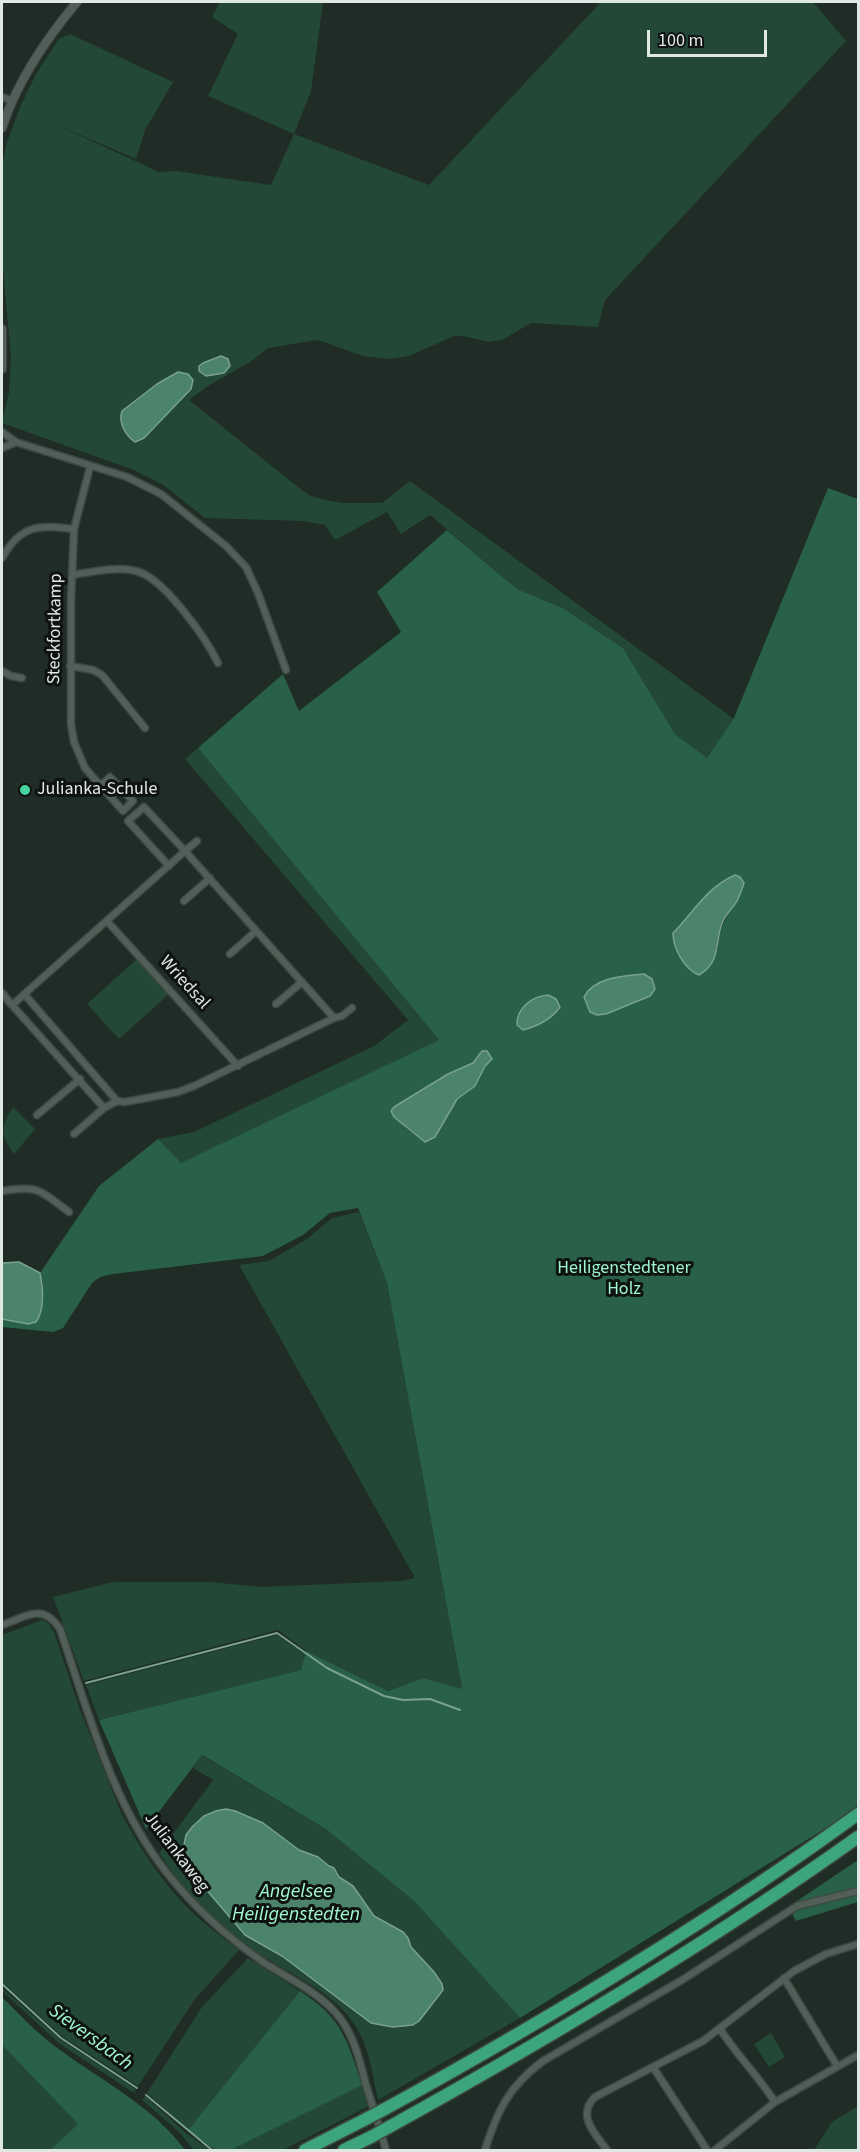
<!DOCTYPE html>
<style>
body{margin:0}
#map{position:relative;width:860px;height:2152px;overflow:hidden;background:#202c26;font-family:"Source Sans 3",sans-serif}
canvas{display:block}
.frame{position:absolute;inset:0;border:3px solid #e0e8e4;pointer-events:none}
.scale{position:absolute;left:647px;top:30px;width:120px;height:27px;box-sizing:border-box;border:3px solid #e0e8e4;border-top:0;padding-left:8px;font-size:18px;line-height:21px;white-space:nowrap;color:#e0e8e4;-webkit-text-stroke:4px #0e1311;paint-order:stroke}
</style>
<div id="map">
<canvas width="860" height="2152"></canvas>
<div class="frame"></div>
<div class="scale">100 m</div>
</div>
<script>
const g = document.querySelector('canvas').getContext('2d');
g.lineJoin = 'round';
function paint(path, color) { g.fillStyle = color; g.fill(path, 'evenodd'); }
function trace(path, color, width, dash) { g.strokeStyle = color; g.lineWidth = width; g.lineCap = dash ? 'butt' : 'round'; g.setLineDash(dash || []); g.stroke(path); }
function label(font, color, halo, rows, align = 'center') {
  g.font = font + ' "Source Sans 3",sans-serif'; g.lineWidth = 6; g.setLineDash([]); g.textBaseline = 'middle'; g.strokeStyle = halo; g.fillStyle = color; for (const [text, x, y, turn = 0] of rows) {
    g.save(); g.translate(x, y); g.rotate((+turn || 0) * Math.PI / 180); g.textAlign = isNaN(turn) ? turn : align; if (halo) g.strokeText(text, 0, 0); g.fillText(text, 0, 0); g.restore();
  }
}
const green = new Path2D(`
 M220 2H323L311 91 294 134 429 185 601 2H813L846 41 605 300 598 327 531 323 502 340 489 342 463 336H454L409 356 388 359 363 356 318 340 268 348 250 362 208 386 189 400 298 487 311 496 326 500 343 503H382L410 481 734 719 707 758 675 734 623 648 563 608 517 589 430 515 401 534 387 512 335 540 325 525 303 521 205 518 162 484 134 470 2 423 9 392 11 356 2 259 3 161 6 145 20 107 36 74 59 39 70 34 173 82 145 130 136 159 53 123 159 172 176 171 271 185 294 134 208 96 238 34 212 17ZM178 372 191 389 144 438 140 440 133 401 157 384Z
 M198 748 439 1040 181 1164 158 1139 194 1132 374 1046 408 1020 185 759Z
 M137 959 169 994 119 1039 87 1004Z
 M13 1107 35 1129 14 1154C0 1133 0 1129 13 1107Z
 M359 1212 387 1283 462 1690 423 1678 388 1691 306 1651 278 1630 84 1681 53 1597 113 1582H211L260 1587 401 1581 415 1578 239 1265 269 1261 307 1239 332 1218Z
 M42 1620 48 1623 54 1632 79 1707 121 1813C138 1845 160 1879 185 1905 201 1922 221 1936 239 1950L195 1999 138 2086 63 2037 2 1982V1635Z
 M277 1635 305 1654 301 1670 99 1720 86 1685Z
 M201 1755 326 1829 414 1901 520 2018 378 2100C373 2078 370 2051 358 2030 336 1991 286 1973 250 1948 214 1922 183 1890 159 1853L213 1780 193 1768ZM226 1809 235 1811 263 1823 299 1850 318 1857 337 1872 339 1877 353 1886 374 1916 403 1932 410 1942 411 1947 434 1972 393 2027 371 2023 345 2002 267 1946 181 1860 184 1844Z
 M248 1958 300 1991 188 2130 147 2093 202 2007Z
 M2 1988 61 2040 136 2089 134 2093 60 2044 2 1991Z
 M771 2033 785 2057 769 2067 754 2044Z
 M2 2045 78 2124 50 2150H2Z
 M362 2085 369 2106 283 2150H230Z
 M145 2096 186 2133 210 2150H194L179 2132 142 2100Z
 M858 2106V2150H814L832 2122Z`);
const forest = new Path2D(`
 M828 488 858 499V1805L834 1823 520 2018 414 1901 326 1829 202 1755 146 1829 99 1720 301 1670 306 1651 388 1691 423 1678 462 1689 387 1283 358 1208 330 1213 303 1235 263 1256 113 1274 100 1277 92 1283 63 1328 53 1332 2 1327V1319L28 1324 43 1284 40 1273 99 1186 158 1139 181 1163 439 1040 198 748 283 674 299 711 401 632 377 592 447 530 517 589 563 608 623 648 675 734 707 758 734 718ZM740 878 744 883C734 908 718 922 718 950L674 933 717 886 726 879ZM523 1007 555 1014 533 1027 517 1020ZM479 1054 492 1059 485 1066 475 1086 457 1098 436 1137 425 1142 406 1128 394 1107 448 1074 473 1063Z
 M858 1860V1902L796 1921 788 1907Z
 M300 1991C342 2018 347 2039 362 2085L231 2150H215L188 2130Z
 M2 1997C20 2015 39 2035 60 2050 102 2081 154 2107 185 2150H50L78 2124 2 2045Z`);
const water = new Path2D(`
 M221 356 228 359 230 366 224 373 206 376 199 371V366L203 363Z
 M178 372 188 374 193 380 191 389 144 438 135 442C125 435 118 422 122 411L157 384Z
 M735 875 740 877 744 883C742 889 740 895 737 901 733 908 726 914 723 921 714 941 722 962 699 975 684 969 673 948 673 933 693 913 707 887 735 875Z
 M644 974 652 979 655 989 650 996 606 1014 597 1015 590 1012 584 997C594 977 624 976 644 974Z
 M548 995 556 999 560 1007C551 1020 538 1026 523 1030L517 1025C516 1008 533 996 548 995Z
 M482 1051H487L492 1059 485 1066 475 1086 457 1099 435 1137 425 1142 394 1117 391 1111 394 1107 448 1074 473 1063Z
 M19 1262 40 1273C43 1287 45 1310 36 1322L28 1324 2 1319V1263Z
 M226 1809 235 1811 263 1823 299 1850 318 1857 329 1866 334 1868 339 1877 353 1886 374 1916 403 1932 408 1938 411 1947 434 1972 442 1984 443 1990 419 2021 413 2025 393 2027 371 2023 282 1956 245 1935 181 1860 186 1835 193 1826 204 1816 216 1811Z`);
const stream = new Path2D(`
 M86 1683 277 1633 327 1668 384 1696 403 1700 430 1699 460 1710
 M2 1984 61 2038 137 2088
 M146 2095 212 2150`);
const minor = new Path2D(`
 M2 97 12 101
 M2 432 16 442 127 477 161 494 226 546 246 567 258 593 286 670
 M2 448 16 442
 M90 467 74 529 71 600V724L74 742 85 768 123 811 133 801 110 777 100 786
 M2 558C21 524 39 525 74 529
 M72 575C92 572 116 566 136 571 163 577 206 638 218 663
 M70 666 93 670 102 675 145 728
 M2 671 11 676 22 678
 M169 866 128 821 144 807 185 851 197 841
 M184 901 210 878
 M107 921 238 1066
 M230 954 256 931
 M2 993 12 1005 104 1108 117 1101 125 1102 178 1092 194 1086 334 1018 185 851 12 1005
 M25 995 117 1101
 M276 1004 302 982
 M334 1018 342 1016 352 1008
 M37 1115 80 1079
 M74 1134 104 1108
 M2 1191C40 1185 39 1190 69 1212
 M2 1625C26 1617 42 1602 60 1629 88 1711 112 1804 167 1873 194 1907 227 1937 263 1962 289 1979 321 1993 340 2018 355 2038 360 2062 366 2085 373 2107 380 2129 386 2150
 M784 1978 837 2066
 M720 2029C737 2055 758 2076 775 2102
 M653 2067 707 2150
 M485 2150C497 2111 509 2086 543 2061L682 1980 797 1906 858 1891
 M607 2150C595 2134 576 2115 595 2097L703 2041 794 1971 826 1954 858 1944
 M715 2150 775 2102 858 2055`);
const tertiary = new Path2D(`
 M2 128C17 81 46 39 77 2
 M2 329V369`);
const motorway = new Path2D(`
 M383 2110C547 2020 707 1924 858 1814
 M389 2127C550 2038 708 1944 858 1837
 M305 2150 364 2120
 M344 2150 371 2137`);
const motorwayBridge = new Path2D(`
 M364 2120 383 2110
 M371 2137 389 2127`);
const markers = [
 [25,790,6,"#45d49f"]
];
const streetNames = [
 ["Steckfortkamp",56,629,-89],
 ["Wriedsal",184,983,48],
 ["Juliankaweg",176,1853,53]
];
const poiNames = [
 ["Julianka-Schule",37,790]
];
const parkNames = [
 ["Heiligenstedtener",624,1269],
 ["Holz",624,1290]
];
const waterNames = [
 ["Angelsee",296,1893],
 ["Heiligenstedten",296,1916],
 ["Sieversbach",90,2038,36]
];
paint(green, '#234838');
paint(forest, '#286049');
paint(water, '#4c836b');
trace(water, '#78a18f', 1.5);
trace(stream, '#78a18f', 2);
trace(minor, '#3d4842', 9);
trace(tertiary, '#3d4842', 10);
trace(motorway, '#3d4842', 15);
trace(minor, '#515f58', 6);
trace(tertiary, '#515f58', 8);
trace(motorway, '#3ca57d', 12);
trace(motorwayBridge, '#3d4842', 15, []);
trace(motorwayBridge, '#3ca57d', 12);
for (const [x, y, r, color] of markers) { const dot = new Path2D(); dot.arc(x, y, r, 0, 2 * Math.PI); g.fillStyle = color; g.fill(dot); trace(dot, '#0e1311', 2); }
label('18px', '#e0e8e4', '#0e1311', streetNames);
label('18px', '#e0e8e4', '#0e1311', poiNames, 'left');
label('18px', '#9ef5ce', '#0e1311', parkNames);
label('italic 20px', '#a2f8d1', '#0e1311', waterNames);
</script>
